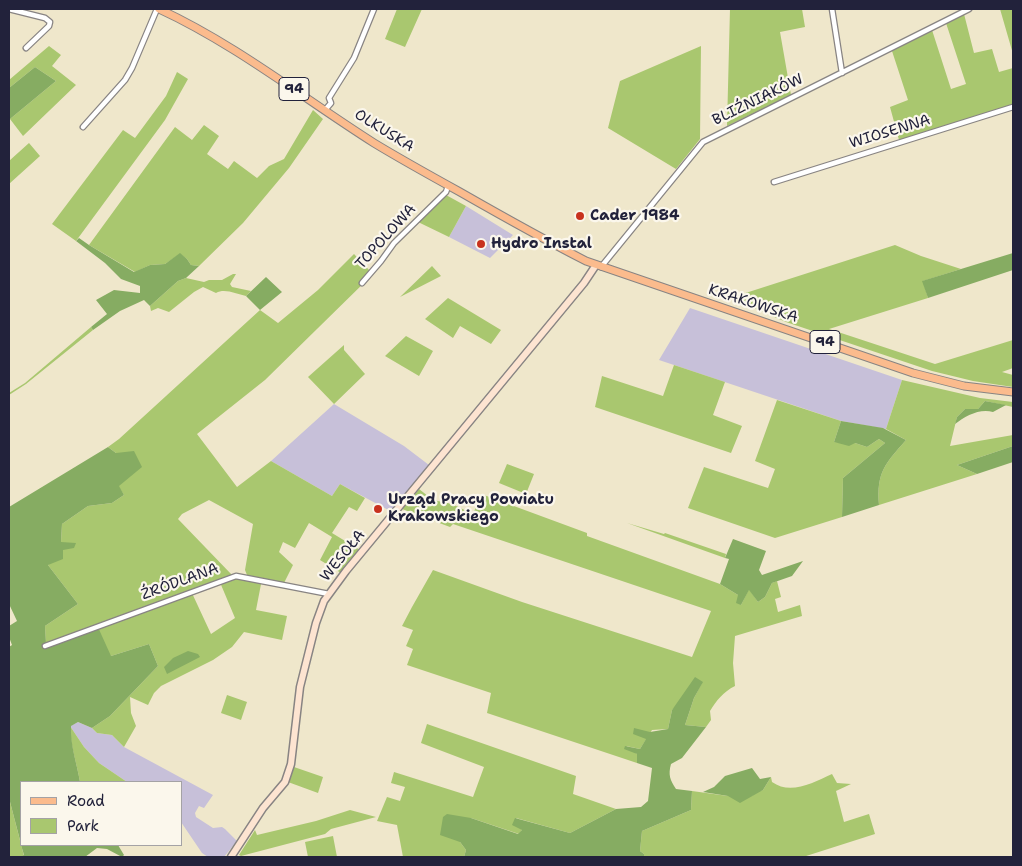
<!DOCTYPE html>
<meta charset="utf-8">
<style>
body{margin:0}
#map{position:relative;width:1022px;height:866px;overflow:hidden;background:#efe7cb;font-family:"Shantell Sans",sans-serif}
canvas{display:block}
.frame{position:absolute;inset:0;border:10px solid #22223b;pointer-events:none}
.legend{position:absolute;left:20px;top:781px;width:162px;height:65px;box-sizing:border-box;background:#fbf7ec;border:1px solid #a4a2a5;margin:0;padding:6px 9px;list-style:none;font-size:15px;color:#22223b}
.legend li{display:flex;align-items:center;gap:10px;height:25px}
.legend b{width:25px;border:1px solid #a4a2a5}
</style>
<div id="map">
<canvas width="1022" height="866"></canvas>
<div class="frame"></div>
<ul class="legend">
<li><b style="height:6px;background:#fbbb8d"></b>Road</li>
<li><b style="height:14px;background:#a9c76f"></b>Park</li>
</ul>
</div>
<script>
const g = document.querySelector('canvas').getContext('2d');
g.lineJoin = 'round';
function paint(path, color) { g.fillStyle = color; g.fill(path, 'evenodd'); }
function trace(path, color, width, dash) { g.strokeStyle = color; g.lineWidth = width; g.lineCap = dash ? 'butt' : 'round'; g.setLineDash(dash || []); g.stroke(path); }
function label(font, color, halo, rows, align = 'center') {
  g.font = font + ' "Shantell Sans",sans-serif'; g.lineWidth = 4.5; g.setLineDash([]); g.textBaseline = 'middle'; g.strokeStyle = halo; g.fillStyle = color; for (const [text, x, y, turn = 0] of rows) {
    g.save(); g.translate(x, y); g.rotate((+turn || 0) * Math.PI / 180); g.textAlign = isNaN(turn) ? turn : align; if (halo) g.strokeText(text, 0, 0); g.fillText(text, 0, 0); g.restore();
  }
}
const industrial = new Path2D(`
 M466 206 513 235 490 258 449 237Z
 M690 308 902 380 886 429 841 421 659 360Z
 M334 404 404 446 429 465 392 512 340 484 332 496 271 461Z
 M78 722 92 728 97 733 112 735 124 747 213 795 204 808 199 806 195 813 196 817 213 828 222 827 225 829 237 841 224 857H208L202 853 181 822V782H127L99 763 84 747 70 726Z`);
const green = new Path2D(`
 M397 9H422L405 47 385 39Z
 M730 9H802L805 27 780 32 791 95 727 126Z
 M1000 9H1013V54Z
 M964 14 974 53 992 49 999 72 1013 68V105L899 140 890 107 908 100 892 51 932 30 951 89 966 84 946 23Z
 M49 46 61 55 52 66 76 85 23 136 10 119 9 120V118L10 119 56 81 35 67 9 88V80Z
 M701 46 700 139 676 169 608 128 620 81Z
 M177 72 188 79 165 120 76 241 52 224 123 130 135 138 166 96Z
 M313 110 323 119 289 168 243 223 199 266 191 265 187 259 180 254 165 264 150 265 135 272 89 245 175 127 192 140 204 125 219 136 207 154 228 169 234 161 257 178 269 166 284 159Z
 M29 143 40 156 9 184V161Z
 M446 195 466 206 449 237 418 222Z
 M895 245 921 256 961 269 923 281 928 298 829 329 935 364 1013 340V368L1002 372 1013 375V387L973 381 932 371 786 322 730 298Z
 M354 254 370 271V277L265 380 197 434 237 487 271 461 332 496 340 484 365 498 357 511 349 507 332 533 360 550 341 573 320 560 332 537 309 523 295 548 283 542 279 552 293 565 284 583 262 579 256 610 287 616 282 640 244 632 232 647 213 660 161 686 154 693 148 705 130 697 131 713 136 726 124 747 112 735 97 733 92 728 110 716 158 666 149 644 111 656 46 644 45 626 78 604 48 565 61 542 62 524 88 506 112 503 124 495 118 486 116 453 108 447 119 439 260 310 278 323 318 290ZM209 500 253 524 245 570 247 575H232L178 519 182 514ZM219 580 235 618 211 634 191 591Z
 M432 266 441 276 400 297Z
 M233 274H236L230 284 232 287 251 291 246 296C236 294 225 288 216 293L203 287 194 292 169 312 158 308 151 311 150 306 178 281 186 278 204 282 209 280H222Z
 M448 298 501 330 491 344 460 326 453 338 425 319Z
 M91 327 93 330 26 384 9 395V393L25 383Z
 M406 336 433 351 419 376 385 356Z
 M344 345V350L365 374 334 404 308 377Z
 M674 365 725 382 713 415 742 426 731 453 595 407 602 376 663 396Z
 M902 380 980 398 1013 402V407L985 401 978 409H965L957 417 950 446 1013 435V446L957 465 977 474 879 505C876 472 886 463 906 440L886 429Z
 M777 400 841 421 834 442 855 443 867 447 879 439 885 443 843 478 842 517 775 538 688 508 704 467 768 488 775 469 755 461Z
 M507 464 534 474 526 494 499 483Z
 M419 489 433 500 452 504 473 514 481 495H484L587 533V536L720 584 738 595 741 605 749 589 758 602 765 597 772 583 777 581 781 597 775 599 778 612 800 605 802 616 735 636 733 663 735 686C723 692 717 700 710 711L711 720 706 727 685 725 694 698 702 683 672 710 668 729 652 730 640 749 626 746 637 754V763L487 713 491 693 407 665 413 649 406 646 413 630 402 626 412 607 433 570 522 602 692 657 711 611 453 524 450 527 402 509Z
 M627 523 664 534 665 533 726 554 725 558Z
 M227 695 247 702 241 720 221 713Z
 M427 724 576 776 573 794 616 809 570 833 516 818 522 830 519 834 471 818 460 842 466 850 464 857H403L397 825 377 821 387 797 400 801 405 787 391 783 394 772 473 797 484 767 421 743Z
 M70 726 84 747 99 763 127 782H80C77 763 70 745 70 726Z
 M294 767 323 777 318 793 288 782Z
 M832 774 837 783 851 784 836 791 844 822 869 814 875 834 803 857H644V854L640 851 642 831 691 810 692 791 728 796H752L756 792 763 790 771 777 772 782C790 795 813 783 832 774Z
 M9 798 24 856 21 857H9Z
 M350 810 376 817 331 829 325 834 241 856 239 855 255 830 257 835 316 821Z
 M333 836 337 857H308L305 842Z`);
const forest = new Path2D(`
 M35 67 56 81 10 119 9 118V88Z
 M79 238 89 245 134 272 150 265 165 264 180 253 187 259 191 265 199 266 186 278 178 281 150 306 144 300 120 311 93 330 91 327 107 314 96 300 114 290 140 293V286L121 279 105 263 76 241Z
 M1013 253V270L928 298 922 281Z
 M266 277 282 292 260 310 246 296Z
 M985 401 1006 405 993 412C980 408 965 416 955 424L957 417 965 409H978Z
 M841 421 883 428 906 440C886 463 876 472 879 505L842 517 843 478 885 443 879 439 867 447 855 443 849 446 834 442Z
 M1013 446V462L977 474 957 465Z
 M108 447 116 453 134 451 142 467 119 486 124 495 112 503 88 506 62 524 61 542 76 543 74 548 63 550V559L48 565 78 604 45 626 46 643 97 625 111 656 149 644 158 666 110 716 92 728 78 722 71 726C70 745 77 763 80 782H21V844L9 798V647L12 645 9 637V626L17 621 9 604V507Z
 M733 539 766 551 759 570 762 575 803 561 792 576 772 583 765 597 758 602 749 590 741 605 736 603 738 595 720 584 729 559 725 558Z
 M188 651 198 654 200 657 167 674 164 667 173 658Z
 M695 677 703 682 694 698 685 725 706 727 682 758 671 764C668 775 670 780 676 789L692 791 691 810 642 831 640 851 644 854V857H464L466 850 460 842 440 835 443 817 447 814 471 818 518 834 522 830 512 825 515 818 570 833 616 809 641 807 648 801 652 768 637 763V754L624 749 625 746 640 749 646 739 633 734 634 728 650 732 668 729 672 710Z
 M752 768 760 779 771 777 763 790 740 803 728 796 703 792 714 787 725 776Z
 M21 845H118L124 855 122 857 107 849 97 848 85 857H21L24 855Z`);
const street = new Path2D(`
 M9 9 45 18 50 22 49 26 26 48
 M832 9 842 73
 M325 110 331 103 329 98 354 58 374 9
 M83 127 125 80 132 68 157 9
 M774 182 1013 107
 M601 267 703 142 969 9
 M362 283 381 261 394 243 446 192 448 186
 M45 646 236 576 329 594`);
const secondary = new Path2D(`
 M231 857 263 808 285 782 291 764 300 687 316 623 324 601 346 571 584 283 596 265`);
const primary = new Path2D(`
 M159 9C235 44 303 98 374 143 402 160 431 176 460 192 502 216 543 239 586 261L913 373 964 386 1013 392`);
const markers = [
 [580,216,5,"#c8321e"],
 [481,244,5,"#c8321e"],
 [378,509,5,"#c8321e"]
];
const shields = [
 [294,89,30],
 [825,342,30]
];
const shieldNames = [
 ["94",294,89],
 ["94",825,342]
];
const streetNames = [
 ["BLIŹNIAKÓW",758,100,-26],
 ["OLKUSKA",384,131,32],
 ["WIOSENNA",890,132,-17],
 ["TOPOLOWA",386,237,-48],
 ["KRAKOWSKA",753,304,18],
 ["WESOŁA",343,556,-51],
 ["ŹRÓDLANA",180,582,-20]
];
const poiNames = [
 ["Cader 1984",590,216],
 ["Hydro Instal",491,244],
 ["Urząd Pracy Powiatu",388,500],
 ["Krakowskiego",388,517]
];
paint(industrial, '#c7c0d9');
paint(green, '#a9c76f');
paint(forest, '#86ac62');
trace(street, '#888483', 7);
trace(secondary, '#888483', 9);
trace(primary, '#888483', 9);
trace(street, '#fff', 4.5);
trace(secondary, '#fde4d1', 6);
trace(primary, '#fbbb8d', 7);
for (const [x, y, r, color] of markers) { const dot = new Path2D(); dot.arc(x, y, r, 0, 2 * Math.PI); g.fillStyle = color; g.fill(dot); trace(dot, '#fbf7ec', 2); }
for (const [x, y, w] of shields) { const box = new Path2D(); box.roundRect(x - w / 2, y - 11.5, w, 23, 4); g.fillStyle = '#fbf7ec'; g.fill(box); trace(box, '#22223b', 1); }
label('bold 14px', '#22223b', null, shieldNames);
label('15px', '#22223b', '#fbf7ec', streetNames);
label('bold 15px', '#22223b', '#fbf7ec', poiNames, 'left');
</script>
